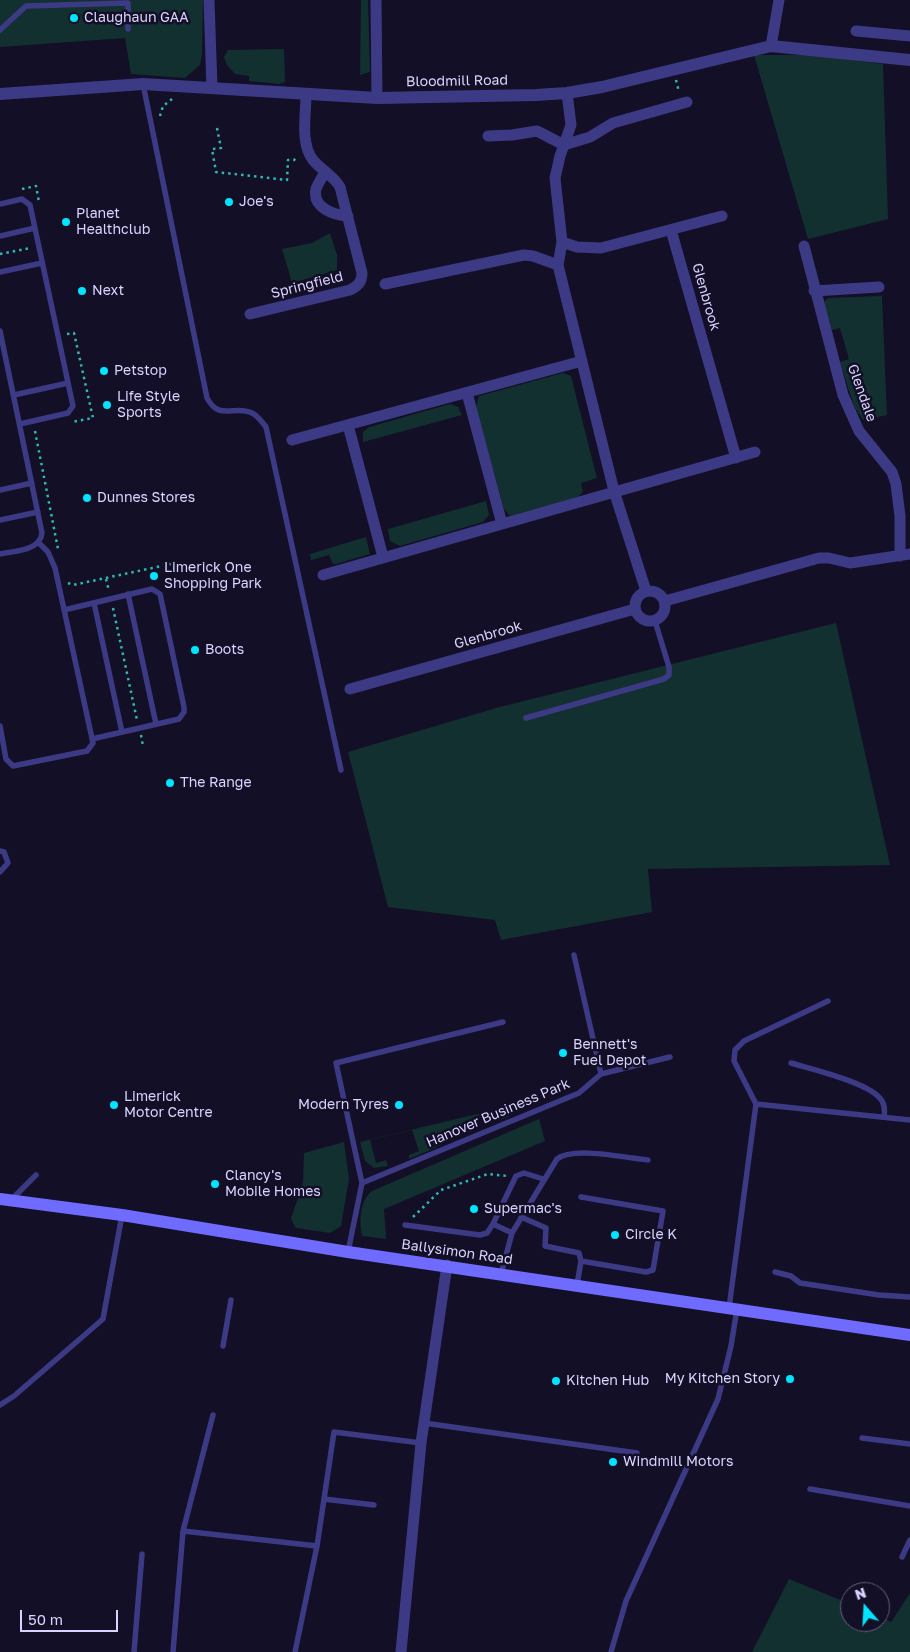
<!DOCTYPE html>
<style>
body{margin:0}
#map{position:relative;width:910px;height:1652px;overflow:hidden;background:#130f26;font-family:"Golos Text",sans-serif}
canvas{display:block}
.north{position:absolute;left:840px;top:1582px;width:50px;height:50px;box-sizing:border-box;background:#130f26;border:1px solid #625e7d;border-radius:50%;rotate:341deg;font-size:14px;font-weight:700;line-height:20px;text-align:center;color:#d9d4ff}
.north::after{content:'';display:block;margin:auto;width:18px;height:22px;background:#00e5ff;clip-path:polygon(50% 0,100% 100%,50% 72%,0 100%)}
.scale{position:absolute;left:20px;top:1610px;width:98px;height:22px;box-sizing:border-box;border:2px solid #d9d4ff;border-top:0;padding-left:6px;font-size:15px;line-height:18px;white-space:nowrap;color:#d9d4ff;-webkit-text-stroke:4px #130f26;paint-order:stroke}
</style>
<div id="map">
<canvas width="910" height="1652"></canvas>
<div class="north">N</div>
<div class="scale">50 m</div>
</div>
<script>
const g = document.querySelector('canvas').getContext('2d');
g.lineJoin = 'round';
function paint(path, color) { g.fillStyle = color; g.fill(path, 'evenodd'); }
function trace(path, color, width, dash) { g.strokeStyle = color; g.lineWidth = width; g.lineCap = dash ? 'butt' : 'round'; g.setLineDash(dash || []); g.stroke(path); }
function label(font, color, halo, rows, align = 'center') {
  g.font = font + ' "Golos Text",sans-serif'; g.lineWidth = 5; g.setLineDash([]); g.textBaseline = 'middle'; g.strokeStyle = halo; g.fillStyle = color; for (const [text, x, y, turn = 0] of rows) {
    g.save(); g.translate(x, y); g.rotate((+turn || 0) * Math.PI / 180); g.textAlign = isNaN(turn) ? turn : align; if (halo) g.strokeText(text, 0, 0); g.fillText(text, 0, 0); g.restore();
  }
}
const green = new Path2D(`
 M0 0H203L202 55 200 65 185 78 131 74 125 38 0 47Z
 M361 0H368L370 72 360 75Z
 M284 49 285 82 279 84 249 81V76L235 74 227 65 224 57 228 50Z
 M754 55H815L883 64 888 219 808 239Z
 M330 233 337 255V270L292 283 282 249 312 243Z
 M882 296 887 415 863 420 854 406 840 362 849 359 840 328 832 330 824 302 828 298Z
 M563 373 571 376 597 478 581 483 583 492 578 497 510 516 504 509 476 407 479 396Z
 M450 404 458 407 462 415 363 442V432L369 427Z
 M486 501 489 515 483 522 400 546 390 541 388 529Z
 M366 537 370 554 336 564H333L329 555 311 560 310 554Z
 M836 623 890 865 648 869 652 912 501 940 495 920 388 907 348 752 496 708Z
 M519 1104C517 1116 506 1117 497 1121L493 1113 438 1135 442 1145 409 1159V1155L419 1151 412 1130 370 1140 376 1163 386 1160 388 1166 374 1168 365 1161 360 1142Z
 M539 1119 545 1141 384 1209 386 1239 362 1236C359 1221 360 1200 372 1191Z
 M344 1142 349 1179 341 1226 330 1233 296 1228 291 1219 303 1182 304 1153Z
 M789 1579 850 1604V1622H880V1617L891 1622 910 1593V1652H752Z`);
const path = new Path2D(`
 M676 80 679 92
 M160 116 163 106 172 99
 M217 128 221 148 212 149 216 172 287 180 288 160H294L298 156
 M22 189 36 186 39 202
 M0 254 30 248
 M67 334 74 333 93 418 72 422
 M35 431 58 549
 M106 579 109 591
 M68 583 73 585 171 564
 M113 608 137 720
 M141 735 143 746
 M413 1217 441 1190 488 1174 507 1176`);
const service = new Path2D(`
 M0 30 26 6 128 3V29
 M143 84 207 398C220 422 234 404 252 413 258 416 262 422 266 427L341 770
 M0 204 22 199 30 205 73 406 68 413 20 424
 M0 236 35 228
 M0 272 42 263
 M0 331 42 533C40 551 14 551 0 554
 M14 395 68 383
 M0 490 32 483
 M0 520 38 512
 M128 594 156 724
 M94 603 122 732
 M64 610 152 589 160 594 184 707V712L179 719 92 739
 M526 718 664 679 669 675V667L655 621
 M0 726 6 759 13 766 87 751 93 743 55 568 48 552 39 543
 M0 851 4 852 8 863 0 872
 M574 955 601 1074
 M828 1001 744 1041 735 1050 734 1061 756 1104 910 1120
 M791 1063C811 1069 872 1083 882 1101 885 1106 885 1111 884 1117
 M362 1183 579 1093 601 1074 670 1057
 M12 1199 36 1175
 M521 1217 546 1228 545 1246 579 1253 581 1261 577 1285
 M493 1224 516 1176 524 1173 543 1179
 M405 1225 480 1235 487 1233 493 1224 512 1233
 M348 1252 362 1183 336 1063 503 1022
 M581 1261 646 1272 653 1270 663 1211 581 1197
 M775 1272 791 1276 800 1283 879 1295 910 1297
 M501 1274 512 1233 557 1159C573 1146 626 1158 648 1160
 M729 1308 756 1104
 M223 1346 231 1300
 M0 1405 14 1396 103 1319 122 1215
 M424 1423 637 1453
 M862 1438 910 1444
 M810 1489 910 1506
 M324 1499 374 1505
 M183 1531 317 1546 334 1432 421 1443
 M902 1557 910 1540
 M134 1652 142 1554
 M173 1652 183 1531 213 1415
 M295 1652 317 1546
 M611 1652 626 1601 718 1399 731 1346 737 1309`);
const minor = new Path2D(`
 M209 0 212 88
 M376 0 377 98
 M856 31 910 36
 M771 46 779 0
 M567 93 571 125 560 156 555 178 562 242 558 265 614 491 646 591
 M488 136 512 135 537 131 564 145 590 137 613 123 687 102
 M325 171C323 177 318 183 316 189 312 208 334 215 348 216
 M671 230 736 458
 M562 242 577 247 601 248 722 216
 M804 246 843 395 859 431 892 472 896 484 900 516V556
 M385 284 524 255 533 256 558 265
 M814 291 879 287
 M250 314 350 290C358 286 362 282 362 273L340 187C333 175 321 170 313 160 300 144 306 114 306 95
 M467 393 502 524
 M348 425 383 557
 M292 440 582 361
 M323 575 755 452
 M635 606a15 15 0 1 1 30 0a15 15 0 1 1-30 0Z
 M665 601 819 558H829L850 563 910 554
 M350 689 635 609
 M401 1652 421 1443 447 1265`);
const tertiary = new Path2D(`
 M0 94 143 84 377 98 536 95 567 93 602 87 771 46 910 60`);
const secondary = new Path2D(`
 M0 1199 122 1215 348 1252 910 1335`);
const markers = [
 [74,18,5,"#00e5ff"],
 [229,202,5,"#00e5ff"],
 [66,222,5,"#00e5ff"],
 [82,291,5,"#00e5ff"],
 [104,371,5,"#00e5ff"],
 [107,405,5,"#00e5ff"],
 [87,498,5,"#00e5ff"],
 [154,576,5,"#00e5ff"],
 [195,650,5,"#00e5ff"],
 [170,783,5,"#00e5ff"],
 [563,1053,5,"#00e5ff"],
 [114,1105,5,"#00e5ff"],
 [399,1105,5,"#00e5ff"],
 [215,1184,5,"#00e5ff"],
 [474,1209,5,"#00e5ff"],
 [615,1235,5,"#00e5ff"],
 [790,1379,5,"#00e5ff"],
 [556,1381,5,"#00e5ff"],
 [613,1462,5,"#00e5ff"]
];
const poiNames = [
 ["Claughaun GAA",84,18],
 ["Joe's",239,202],
 ["Planet",76,214],
 ["Healthclub",76,230],
 ["Next",92,291],
 ["Petstop",114,371],
 ["Life Style",117,397],
 ["Sports",117,413],
 ["Dunnes Stores",97,498],
 ["Limerick One",164,568],
 ["Shopping Park",164,584],
 ["Boots",205,650],
 ["The Range",180,783],
 ["Bennett's",573,1045],
 ["Fuel Depot",573,1061],
 ["Limerick",124,1097],
 ["Motor Centre",124,1113],
 ["Modern Tyres",389,1105,"right"],
 ["Clancy's",225,1176],
 ["Mobile Homes",225,1192],
 ["Supermac's",484,1209],
 ["Circle K",625,1235],
 ["My Kitchen Story",780,1379,"right"],
 ["Kitchen Hub",566,1381],
 ["Windmill Motors",623,1462]
];
const streetNames = [
 ["Bloodmill Road",457,81,-1],
 ["Springfield",307,285,-14],
 ["Glenbrook",706,297,74],
 ["Glendale",862,393,70],
 ["Glenbrook",488,635,-16],
 ["Hanover Business Park",498,1113,-23],
 ["Ballysimon Road",457,1252,8]
];
paint(green, '#12302f');
trace(path, '#2fb8b0', 2.5, [2.5, 4]);
trace(service, '#3d3a85', 5.5);
trace(minor, '#3d3a85', 11);
trace(tertiary, '#3d3a85', 12);
trace(secondary, '#6f6bff', 12);
for (const [x, y, r, color] of markers) { const dot = new Path2D(); dot.arc(x, y, r, 0, 2 * Math.PI); g.fillStyle = color; g.fill(dot); trace(dot, '#130f26', 2); }
label('14px', '#d9d4ff', '#130f26', poiNames, 'left');
label('14px', '#d9d4ff', '#130f26', streetNames);
</script>
